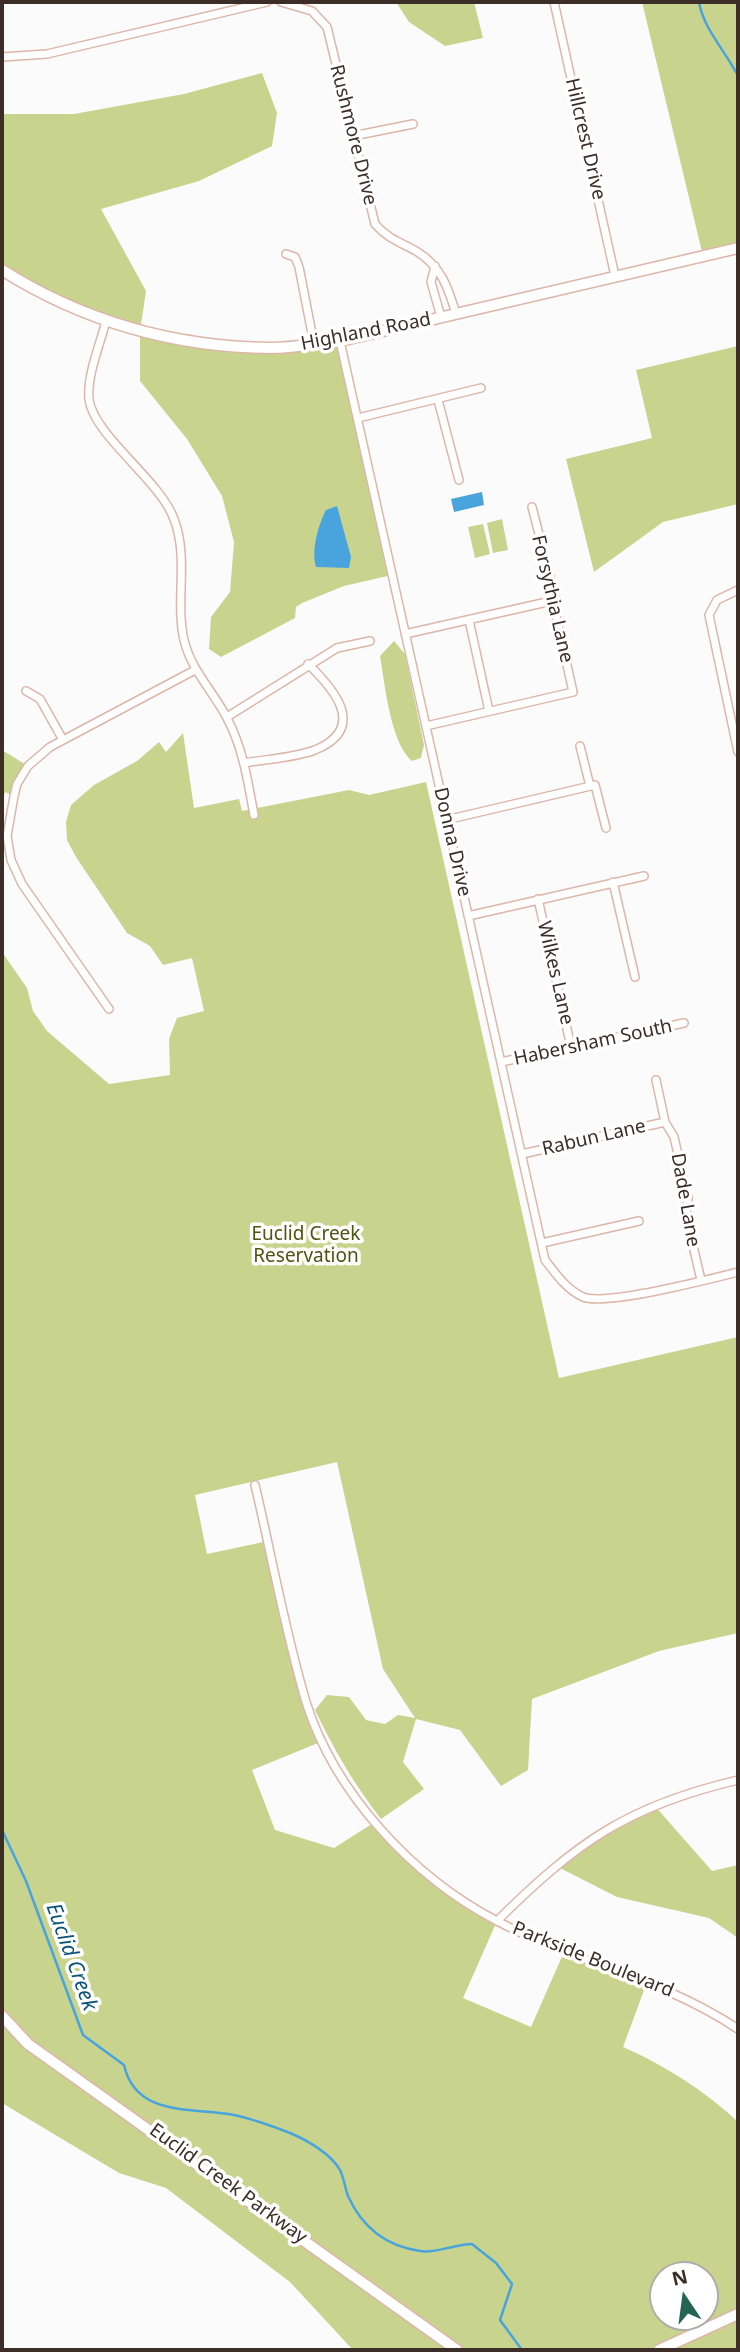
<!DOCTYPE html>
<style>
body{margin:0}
#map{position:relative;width:740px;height:2352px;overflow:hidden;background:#fbfbfb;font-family:"Noto Sans",sans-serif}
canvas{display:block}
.frame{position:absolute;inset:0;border:4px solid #3c2d27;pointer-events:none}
.north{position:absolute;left:649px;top:2261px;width:70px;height:70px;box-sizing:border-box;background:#fff;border:2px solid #b1aba9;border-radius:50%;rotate:347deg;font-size:19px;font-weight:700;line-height:28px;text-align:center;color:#3c2d27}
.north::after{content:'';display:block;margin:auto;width:24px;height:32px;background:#246452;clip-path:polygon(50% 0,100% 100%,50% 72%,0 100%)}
</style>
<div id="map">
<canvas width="740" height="2352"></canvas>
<div class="frame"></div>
<div class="north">N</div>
</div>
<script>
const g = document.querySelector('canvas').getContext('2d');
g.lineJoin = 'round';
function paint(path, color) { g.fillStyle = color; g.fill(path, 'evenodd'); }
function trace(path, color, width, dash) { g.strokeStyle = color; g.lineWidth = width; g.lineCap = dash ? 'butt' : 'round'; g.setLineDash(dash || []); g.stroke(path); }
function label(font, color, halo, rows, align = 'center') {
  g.font = font + ' "Noto Sans",sans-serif'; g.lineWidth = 7; g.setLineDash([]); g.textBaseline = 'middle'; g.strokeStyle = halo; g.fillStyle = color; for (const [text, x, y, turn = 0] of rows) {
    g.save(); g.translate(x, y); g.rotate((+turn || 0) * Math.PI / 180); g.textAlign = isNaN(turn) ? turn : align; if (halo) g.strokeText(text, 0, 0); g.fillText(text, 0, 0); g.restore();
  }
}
const green = new Path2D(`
 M396 2H474L483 38 445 46 409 22Z
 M642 2H738V248L703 256Z
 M262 73 277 113 272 146 199 181 101 209 146 291 140 331 273 348 340 341 392 575 344 586 302 603 296 607 295 618 221 657 209 649 211 617 230 592 234 542 222 496 187 439 140 381V331L98 319 2 270V114H74L184 94Z
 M738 346V504L663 522 594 572 566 459 652 438 636 370Z
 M502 519 508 550 493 553 487 523Z
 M483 524 490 554 475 558 468 527Z
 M394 641 405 654 424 745 421 758 412 761C390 742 385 684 380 656Z
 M183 733 194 808 239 799 242 811 349 790 369 795 426 782 559 1378 738 1337V1633L659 1651 532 1699 528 1770 501 1786 460 1730 416 1719 403 1762 424 1789 381 1819C354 1784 334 1750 315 1710L327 1695 349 1697 366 1720 385 1724 398 1715 415 1718 383 1669 337 1462 195 1495 207 1554 268 1541 307 1703 323 1741 252 1770 275 1830 334 1848 375 1822 447 1890 497 1921 463 1998 531 2027 564 1952 647 1982 623 2047C666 2066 704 2090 738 2122V2350H353L290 2282 166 2188 119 2173 2 2103V952L27 988 33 1011 47 1031 109 1084 170 1075 169 1039 177 1018 204 1011 192 958 163 965 150 946 127 933 76 857 67 840 66 822 71 805 94 785 137 761 159 742 166 752ZM663 2275H705V2317H663Z
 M2 750 28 766 14 796 5 792 2 805Z
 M654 1805 712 1871 738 1865V1938L709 1918 617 1897 556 1866Z`);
const water = new Path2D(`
 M482 492 484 505 454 512 451 499Z
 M337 506 351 557 349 568 316 567C311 550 318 526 326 510Z`);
const stream = new Path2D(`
 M699 2C703 28 726 52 738 76
 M2 1830 26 1881 83 2035 124 2065C136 2118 193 2107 234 2115 253 2119 272 2126 290 2133 307 2140 331 2154 340 2170 344 2178 345 2188 348 2196 362 2227 385 2246 420 2251 435 2254 455 2244 472 2244L496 2263 512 2284 500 2320 522 2350`);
const street = new Path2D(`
 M281 2 312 11 327 27 375 224C388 239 400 242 416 251 441 266 448 287 456 314
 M554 2 615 276
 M2 57 47 54 267 2
 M353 136 413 124
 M286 254 295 257 299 267 314 344
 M435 266 431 282 441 317
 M106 321C100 345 87 374 89 399 93 435 160 480 174 519 189 558 175 601 184 640 191 670 213 691 227 718 243 748 248 782 254 815
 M340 341 545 1260C556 1274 566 1289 583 1297 606 1306 710 1279 738 1272
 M438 400 459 480
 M358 418 481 388
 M738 590 717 600 709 615 738 752
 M469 620 489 711
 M405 634 556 600
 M26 691 40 699 63 740
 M227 717 337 648 370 641
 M426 726 573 692 556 616V600L532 507
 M580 746 590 786
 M244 763C267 759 294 758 315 750 368 728 334 689 308 664
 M446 820 595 785 606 828
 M613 882 635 977
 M538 899 571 1047
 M468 916 644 876
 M109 1009 22 884 11 860 7 836 14 796 17 784 28 766 50 747 195 670
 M501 1062 684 1023
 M656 1080 665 1122 674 1137 688 1198 686 1216 701 1280
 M522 1154 665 1122
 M542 1243 639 1221
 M255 1485C272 1557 285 1632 306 1702 335 1794 413 1877 497 1921 577 1963 662 1978 738 2029
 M497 1921C577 1842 627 1806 738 1780`);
const secondary = new Path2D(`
 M2 270C83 321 175 347 271 348 293 348 317 343 340 341L738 248
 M2 2016 28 2044 457 2350
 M659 2350 738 2314`);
const streetNames = [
 ["Rushmore Drive",353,135,76],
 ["Hillcrest Drive",585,139,77],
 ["Highland Road",366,332,-11],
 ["Forsythia Lane",552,599,77],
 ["Donna Drive",452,842,77],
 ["Wilkes Lane",555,973,77],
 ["Habersham South",593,1043,-12],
 ["Rabun Lane",594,1138,-13],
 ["Dade Lane",685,1200,80],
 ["Parkside Boulevard",593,1960,22],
 ["Euclid Creek Parkway",228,2184,36]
];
const parkNames = [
 ["Euclid Creek",306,1235],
 ["Reservation",306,1257]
];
const waterNames = [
 ["Euclid Creek",71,1957,70]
];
paint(green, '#c8d48e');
paint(water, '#49a4de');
trace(stream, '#49a4de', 2.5);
trace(street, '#ddb6a8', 10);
trace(secondary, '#ddb6a8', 13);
trace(street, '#fff', 7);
trace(secondary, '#fff', 10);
label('19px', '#3c2d27', '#fff', streetNames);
label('19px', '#4d550f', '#fff', parkNames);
label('italic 21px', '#0a5278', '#fff', waterNames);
</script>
